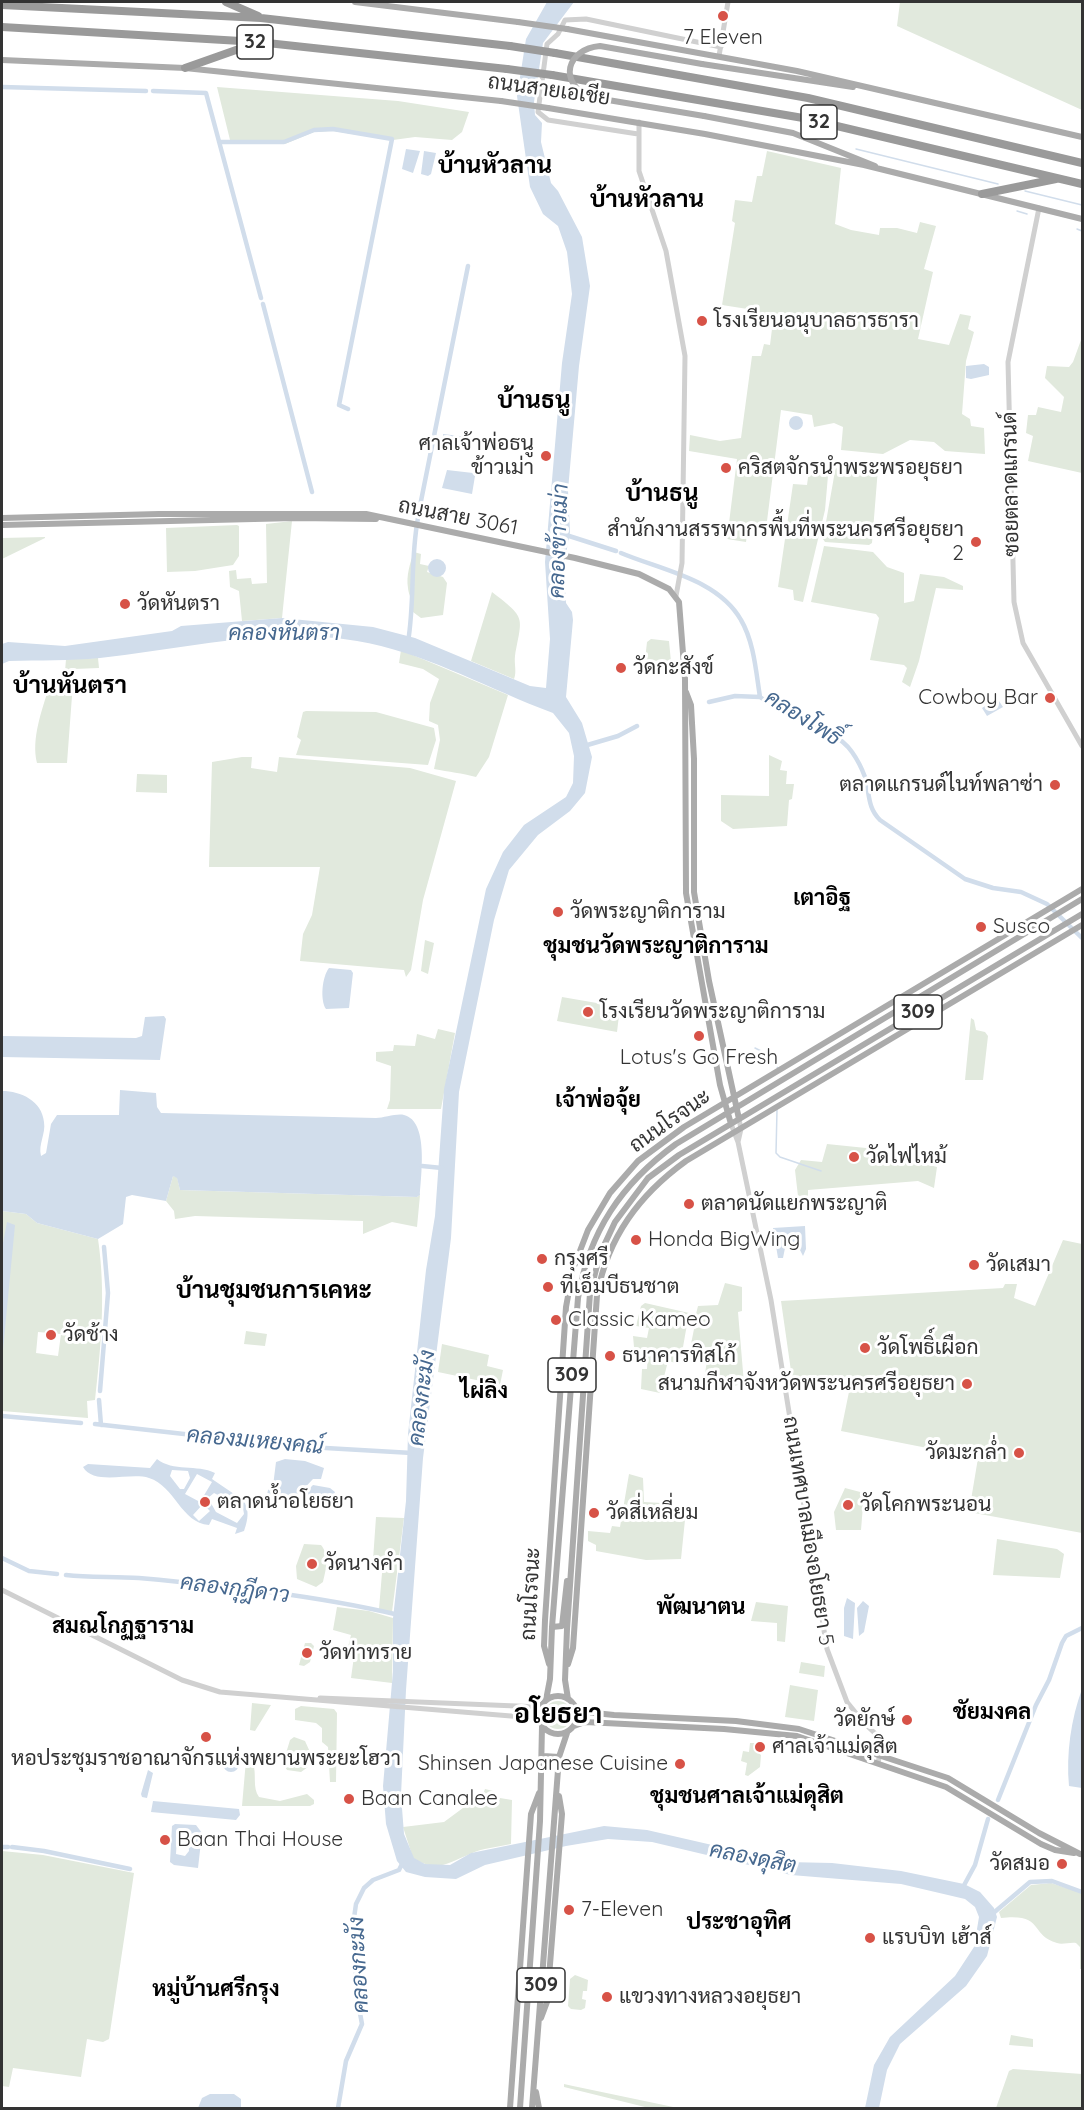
<!DOCTYPE html>
<meta charset="utf-8">
<style>
body{margin:0}
#map{position:relative;width:1084px;height:2110px;overflow:hidden;background:#fff;font-family:Quicksand,sans-serif}
canvas{display:block}
.frame{position:absolute;inset:0;border:3px solid #333;pointer-events:none}
</style>
<div id="map">
<canvas width="1084" height="2110"></canvas>
<div class="frame"></div>
</div>
<script>
const g = document.querySelector('canvas').getContext('2d');
g.lineJoin = 'round';
function paint(path, color) { g.fillStyle = color; g.fill(path, 'evenodd'); }
function trace(path, color, width, dash) { g.strokeStyle = color; g.lineWidth = width; g.lineCap = dash ? 'butt' : 'round'; g.setLineDash(dash || []); g.stroke(path); }
function label(font, color, halo, rows, align = 'center') {
  g.font = font + ' Quicksand,Sarabun,sans-serif'; g.lineWidth = 6; g.setLineDash([]); g.textBaseline = 'middle'; g.strokeStyle = halo; g.fillStyle = color; for (const [text, x, y, turn = 0] of rows) {
    g.save(); g.translate(x, y); g.rotate((+turn || 0) * Math.PI / 180); g.textAlign = isNaN(turn) ? turn : align; if (halo) g.strokeText(text, 0, 0); g.fillText(text, 0, 0); g.restore();
  }
}
const green = new Path2D(`
 M900 2H1082V110L897 26Z
 M217 87 398 101 469 112 462 132 452 140 415 137 393 140 333 131 314 132 285 144H231Z
 M767 151 841 168 835 224 851 230 879 235 880 228H897L917 233 920 222 936 226 924 269 933 272 918 339 949 345 960 314 971 316 968 329 974 332 966 361 962 414 970 419 971 426 984 428 985 454 945 451 934 442 910 440 883 454 841 450 843 427 834 423 814 427 812 415 781 410 766 529 748 527 746 542 727 539 737 459 689 451 690 435 720 441 741 438 752 356H761L764 344 770 345 773 321 754 310 722 305 735 223 732 221 735 200 752 202 757 176H762Z
 M1081 340H1082V473L1028 461 1033 436 1026 433 1028 415H1036L1038 407 1061 412 1064 397 1045 378 1047 366 1069 367 1073 362Z
 M810 463 829 464 825 510 803 602 794 600 793 590 778 587 793 484 807 485Z
 M842 463 877 465 878 468 872 543 869 545 825 542 823 539 835 471 837 465Z
 M292 521 282 618 242 621 239 591 230 587 229 571 236 570 237 579 251 578 252 584 267 583 266 524Z
 M237 525 239 526V556L233 565 195 571 167 572 166 528Z
 M45 537V538L2 559V538Z
 M824 546 873 552 887 567 904 573V603L914 601 920 574 944 577 963 586V590L936 588 919 661 910 687 902 682 907 668 904 665 870 660 879 618 876 614 811 602Z
 M414 552 421 554 420 564 429 566 427 572 443 577 447 583 443 615 421 618 413 612C414 599 409 598 408 588 406 576 410 563 414 552Z
 M492 592C527 619 522 616 515 656 514 664 517 672 514 679L471 661Z
 M651 639 669 641 671 662 645 660 647 642Z
 M401 650 508 695 489 757 476 777C462 773 449 772 434 769L440 740 438 725 429 721 430 703 439 679 423 669 399 663Z
 M98 658 99 668 74 669 67 763H37C31 739 42 710 49 687L55 688 64 684 66 659Z
 M306 711 376 712 434 728 436 740 428 765 296 755 301 740 297 737 303 712Z
 M769 755 782 761 780 770 787 771 786 784H794L792 799 789 800 787 826 733 829 721 821V795L769 796Z
 M242 757H252L251 768 277 772 279 757 410 768 456 781 423 900 411 970 406 977 404 970 300 961 303 934 312 915 320 867H209L212 762Z
 M137 774 167 775V793L136 792Z
 M425 940 434 943 428 974 421 971Z
 M562 997 620 1007 617 1032 557 1021Z
 M971 1018 974 1020 976 1030 985 1032 988 1036 983 1080H965Z
 M438 1029 455 1033 441 1109H387L390 1100 391 1066 376 1061V1052L393 1051 394 1045 415 1046 417 1034 435 1039Z
 M827 1144 866 1148 937 1167 934 1188 918 1181 808 1190V1205H799L795 1170 801 1160 822 1162Z
 M173 1176 177 1177 180 1190 417 1197 420 1195 417 1227 392 1222 363 1234V1221L195 1216 175 1219 174 1211 166 1201Z
 M2 1211 26 1214 37 1223 98 1239C106 1293 101 1347 95 1400L87 1401 88 1418 2 1411ZM38 1332 61 1334 58 1356 36 1353Z
 M1063 1240 1082 1244V1533L969 1512 978 1458 841 1431 852 1377 793 1385 781 1301 1003 1288 1005 1284H1017L1014 1298 1035 1306Z
 M725 1283 742 1287V1311L738 1312 744 1384 733 1386 704 1380 709 1348 691 1344 694 1329 700 1327 702 1319 696 1314 698 1306 718 1305Z
 M645 1303 689 1313 680 1364 668 1361 660 1393 641 1389 642 1369H647L648 1353 634 1347 633 1336 647 1338 649 1328 636 1326 641 1306Z
 M246 1331 267 1334 265 1346 244 1344Z
 M442 1344 489 1355 487 1366 503 1370 500 1385 438 1372Z
 M629 1474 643 1478 644 1502 662 1503 663 1516 678 1521 682 1510H686L681 1559 646 1560 596 1551V1545L588 1541V1531L610 1533 612 1526 620 1527Z
 M845 1488 864 1493 861 1530H836L834 1512Z
 M376 1517 404 1518 392 1612 379 1609 383 1561 373 1560Z
 M997 1539 1057 1549 1064 1554 1060 1578 993 1575Z
 M304 1544 321 1545C330 1556 326 1569 323 1582L316 1587 297 1579 296 1566Z
 M756 1602 788 1606 785 1642 777 1641V1623L751 1621Z
 M337 1607 369 1611 393 1618 392 1683 351 1678 355 1649 348 1647 351 1635 333 1630Z
 M305 1643H311L314 1646 310 1662 304 1666 299 1665Z
 M801 1662 825 1666 824 1677 799 1673Z
 M790 1685 818 1690 814 1721 785 1717Z
 M544 1715a14 14 0 1 1 28 0a14 14 0 1 1-28 0Z
 M252 1703 271 1705 255 1731 250 1730Z
 M301 1706 334 1709 337 1713 336 1782H330L328 1747 322 1742V1728L316 1723 295 1720V1709Z
 M294 1737 305 1741 310 1752 308 1767 301 1772 287 1770 283 1763 290 1740Z
 M750 1743H758L757 1752 761 1755 760 1767 748 1776 745 1775 747 1763 741 1761 743 1751 749 1752Z
 M246 1760 253 1763C257 1775 252 1787 259 1797L280 1801 307 1794 314 1800V1804L310 1806H242Z
 M485 1789 493 1791 494 1797 512 1800 511 1844C498 1847 482 1848 470 1854 447 1863 438 1873 413 1858L403 1827 444 1822 467 1805H479Z
 M2 1851 43 1855 134 1873 109 2039 103 2042 87 2039 81 2077 13 2068 9 2087 2 2086Z
 M1051 1883 1082 1893V1969H1080V1947L1076 1943C1070 1942 1062 1945 1057 1943 1029 1935 1045 1913 1001 1918L999 1912 1031 1885Z
 M575 1975 588 1980 587 1991H583L582 1999 586 2000 585 2008 581 2010 571 2009 568 2006 570 1979Z
 M1011 2035 1033 2039V2047L1009 2045Z
 M1013 2069 1082 2074V2108H996L1009 2071Z
 M564 2084 573 2086 678 2108H649L564 2087Z`);
const water = new Path2D(`
 M547 2H574L543 43 534 102 535 115 542 123 541 142 551 183 558 191 582 237 590 286 579 366 568 490 570 532 564 565 566 603 572 612 573 620 566 697 582 723 592 757 585 793 570 811 538 835 509 870 494 920 459 1092 451 1238 423 1458 406 1690 401 1795 404 1834 414 1858 425 1864 450 1865 471 1853 604 1826 647 1830 786 1862 832 1863 901 1871 964 1884 980 1892 994 1908 997 1917 987 1956 966 1986 900 2044 887 2070 879 2108H865L874 2065 890 2037 955 1976 974 1947 979 1917 975 1907 965 1899 901 1884 791 1875 652 1842 608 1839 566 1846 485 1865 456 1879 425 1877 406 1872 397 1861 386 1824 383 1786 393 1671V1618L406 1501 408 1434 426 1270 435 1216 444 1089 486 889 503 852 524 825 566 797 573 783 574 756 569 733 553 713 540 708C479 684 422 652 357 641 270 626 186 649 100 658 70 661 39 660 9 661L2 664V644L8 642 65 646 172 631 181 626 282 618 373 627 415 638 530 686 546 688 550 639 545 562 562 363 572 294 567 252 558 226 543 214 530 187 517 96 526 39Z
 M406 149 420 151 413 173 402 169Z
 M424 151 436 153 431 174 428 176 421 174Z
 M984 364 989 367V375L971 379 966 378V366Z
 M789 423a7 7 0 1 1 14 0a7 7 0 1 1-14 0Z
 M443 434 485 439 486 443 443 440Z
 M447 470 473 473 475 476 472 494 442 488Z
 M428 568a9 9 0 1 1 18 0a9 9 0 1 1-18 0Z
 M997 698 1003 707 987 716 982 708Z
 M329 968 351 970 353 973 349 1008 326 1009C320 1000 322 977 329 968Z
 M164 1016 166 1019 160 1060 2 1057V1036L136 1038 142 1036 145 1017Z
 M120 1090 156 1093 157 1107 161 1113 376 1118C384 1118 397 1113 404 1115 429 1121 421 1175 420 1195L417 1197 180 1190 177 1178 173 1176 166 1201 132 1195 126 1197 123 1224 98 1239 37 1223 26 1214 2 1211V1091C21 1091 42 1101 44 1122 46 1134 38 1144 41 1156L46 1153 51 1124 57 1115H119Z
 M7 1222 15 1225 2 1360V1248Z
 M805 1226 806 1249 803 1256 799 1248H785L783 1258H778L773 1228Z
 M157 1459C173 1472 197 1464 215 1473L212 1479 237 1496 239 1495C250 1506 249 1517 244 1531L235 1534 237 1528 212 1519 209 1525C181 1523 175 1486 149 1478 130 1472 94 1486 83 1467L88 1464 150 1468ZM172 1470 188 1471 190 1478 184 1489H180L170 1476ZM197 1474 212 1482 200 1502 185 1494ZM214 1493 243 1508 244 1514 237 1523 216 1512 208 1498ZM203 1504 210 1511 199 1521 193 1515Z
 M285 1459 305 1461 324 1468 321 1479H313L298 1495 297 1499 267 1495 268 1490 273 1486 276 1462Z
 M313 1485 330 1488 335 1492 331 1502 326 1506 313 1503 305 1493Z
 M847 1598 855 1603 853 1639 844 1636V1608Z
 M863 1601 869 1606 864 1632 859 1636 857 1608Z
 M1082 1689V1788L1069 1786C1066 1754 1071 1719 1082 1689Z
 M223 1764a8 8 0 1 1 16 0a8 8 0 1 1-16 0Z
 M148 1770 153 1773 147 1798 142 1797 141 1794Z
 M153 1801 239 1809 240 1815 236 1820 151 1812Z
 M175 1824 196 1825 202 1833 198 1868 174 1865 170 1862 172 1826ZM182 1836 188 1838 189 1851 185 1856 176 1854 177 1837Z
 M210 2094H234L241 2099V2108H198L202 2098Z`);
const stream = new Path2D(`
 M856 149 998 184
 M1025 191 1082 205
 M1017 211 1027 214
 M1077 229 1082 231
 M755 1048 773 1057 778 1069
 M777 1110 776 1153 780 1157 821 1171`);
const canal = new Path2D(`
 M2 87 146 91
 M153 91 206 93 261 298
 M219 142H284L314 130 333 129 392 139 339 405 348 409
 M263 304 312 492
 M419 511 468 266
 M566 535 616 551
 M621 553C661 570 718 579 741 620 754 642 756 672 760 697 784 714 836 728 852 752 857 759 862 769 865 777 870 794 867 807 880 820L965 879 993 888 1021 892 1047 904 1082 938
 M408 642C415 600 410 560 418 518
 M709 702 735 696 760 697
 M584 746 618 736 637 726
 M422 1166 442 1168
 M100 1391 108 1293 104 1247
 M99 1400 101 1425
 M2 1416 81 1423
 M95 1424 291 1446 412 1453
 M2 1558 29 1571 57 1574
 M66 1575C90 1578 115 1576 139 1578 226 1586 314 1595 399 1615
 M998 1800 1036 1705 1049 1680 1062 1643 1066 1636 1082 1628
 M2 1847H8
 M12 1847 44 1851 130 1869
 M962 1889 975 1865 988 1819
 M991 1915 1030 1882 1052 1881 1082 1892
 M338 2108 346 2061 362 2024 357 1997 353 1925 356 1904 364 1888 373 1880 399 1870 403 1862`);
const minor = new Path2D(`
 M719 56 728 2
 M639 122V171L666 251 685 356 682 563 676 596
 M638 134 548 120 538 112 547 44 558 34 565 20 586 19 721 47
 M1039 208 1008 362 1014 602 1023 643 1082 746
 M731 1124 738 1142 771 1300 827 1649 847 1702 864 1723 880 1738 882 1743 878 1763
 M738 1142 741 1129 739 1119
 M2 1590 182 1680 220 1692 523 1717 540 1721
 M320 1698 541 1707`);
const major = new Path2D(`
 M355 2 518 22
 M567 29 797 71 1082 137
 M2 60 185 68 501 101
 M702 64 853 87
 M548 108 705 134 864 165 1082 219
 M704 116 793 133 875 166
 M2 518 159 514H366L575 558 639 574 669 589 679 602 685 679 686 893 720 1085 731 1124
 M2 525 296 518 376 519
 M686 692 691 705 694 759V892L709 981 739 1119
 M552 1627 562 1626 567 1581
 M549 1664 544 1646 545 1620 566 1307 573 1269 588 1230 610 1193 638 1161 684 1127 1082 889
 M568 1664 573 1648 597 1295C608 1237 639 1195 686 1161L1082 925
 M539 1715a19 19 0 1 1 38 0a19 19 0 1 1-38 0Z
 M568 1699 565 1680 567 1629 590 1293 600 1254 615 1222 648 1178 679 1155 1082 914
 M546 1700 550 1679 552 1627 578 1298C589 1232 621 1184 676 1144L1082 899
 M575 1706 585 1712 614 1715 736 1721 799 1729 948 1778 1039 1833 1080 1854
 M574 1726 585 1722 724 1729 797 1736 946 1787 1041 1844 1055 1850 1074 1853
 M543 1756 559 1757
 M541 2018 547 2002 562 1814 559 1796
 M536 2092 539 2108
 M510 2108 531 1814 539 1793
 M520 2108 540 1821 542 1726
 M532 2108 559 1757 567 1733`);
const highway = new Path2D(`
 M226 2 258 16
 M2 5 261 18 510 46
 M2 27 258 42 507 69
 M555 53 808 98 1082 163
 M185 68 253 44
 M552 75 803 118 1082 184
 M982 194 1056 179`);
const majorBridge = new Path2D(`
 M518 22 567 29
 M702 64 600 46C566 49 558 83 590 97L704 116
 M501 101 548 108`);
const highwayBridge = new Path2D(`
 M510 46 555 53
 M507 69 552 75`);
const markers = [
 [723,16,6,"#d75247"],
 [702,321,6,"#d75247"],
 [546,456,6,"#d75247"],
 [726,468,6,"#d75247"],
 [976,542,6,"#d75247"],
 [125,604,6,"#d75247"],
 [621,668,6,"#d75247"],
 [1050,698,6,"#d75247"],
 [1055,785,6,"#d75247"],
 [558,912,6,"#d75247"],
 [981,927,6,"#d75247"],
 [588,1012,6,"#d75247"],
 [699,1036,6,"#d75247"],
 [854,1157,6,"#d75247"],
 [689,1204,6,"#d75247"],
 [636,1240,6,"#d75247"],
 [542,1259,6,"#d75247"],
 [974,1265,6,"#d75247"],
 [548,1287,6,"#d75247"],
 [556,1320,6,"#d75247"],
 [51,1335,6,"#d75247"],
 [865,1348,6,"#d75247"],
 [610,1356,6,"#d75247"],
 [967,1384,6,"#d75247"],
 [1019,1453,6,"#d75247"],
 [205,1502,6,"#d75247"],
 [848,1505,6,"#d75247"],
 [594,1513,6,"#d75247"],
 [312,1564,6,"#d75247"],
 [307,1653,6,"#d75247"],
 [907,1720,6,"#d75247"],
 [206,1737,6,"#d75247"],
 [760,1747,6,"#d75247"],
 [680,1764,6,"#d75247"],
 [349,1799,6,"#d75247"],
 [165,1840,6,"#d75247"],
 [1062,1864,6,"#d75247"],
 [569,1910,6,"#d75247"],
 [870,1938,6,"#d75247"],
 [607,1997,6,"#d75247"]
];
const shields = [
 [255,42,36],
 [819,122,36],
 [918,1012,48],
 [572,1375,48],
 [541,1985,48]
];
const shieldNames = [
 ["32",255,42],
 ["32",819,122],
 ["309",918,1012],
 ["309",572,1375],
 ["309",541,1985]
];
const poiNames = [
 ["7 Eleven",723,38,"center"],
 ["โรงเรียนอนุบาลธารธารา",714,321],
 ["ศาลเจ้าพ่อธนู",534,444,"right"],
 ["ข้าวเม่า",534,468,"right"],
 ["คริสตจักรนำพระพรอยุธยา",738,468],
 ["สำนักงานสรรพากรพื้นที่พระนครศรีอยุธยา",964,530,"right"],
 ["2",964,554,"right"],
 ["วัดหันตรา",137,604],
 ["วัดกะสังข์",633,668],
 ["Cowboy Bar",1038,698,"right"],
 ["ตลาดแกรนด์ไนท์พลาซ่า",1043,785,"right"],
 ["วัดพระญาติการาม",570,912],
 ["Susco",993,927],
 ["โรงเรียนวัดพระญาติการาม",600,1012],
 ["Lotus's Go Fresh",699,1058,"center"],
 ["วัดไฟไหม้",866,1157],
 ["ตลาดนัดแยกพระญาติ",701,1204],
 ["Honda BigWing",648,1240],
 ["กรุงศรี",554,1259],
 ["วัดเสมา",986,1265],
 ["ทีเอ็มบีธนชาต",560,1287],
 ["Classic Kameo",568,1320],
 ["วัดช้าง",63,1335],
 ["วัดโพธิ์เผือก",877,1348],
 ["ธนาคารทิสโก้",622,1356],
 ["สนามกีฬาจังหวัดพระนครศรีอยุธยา",955,1384,"right"],
 ["วัดมะกล่ำ",1007,1453,"right"],
 ["ตลาดน้ำอโยธยา",217,1502],
 ["วัดโคกพระนอน",860,1505],
 ["วัดสี่เหลี่ยม",606,1513],
 ["วัดนางคำ",324,1564],
 ["วัดท่าทราย",319,1653],
 ["วัดยักษ์",895,1720,"right"],
 ["ศาลเจ้าแม่ดุสิต",772,1747],
 ["หอประชุมราชอาณาจักรแห่งพยานพระยะโฮวา",206,1759,"center"],
 ["Shinsen Japanese Cuisine",668,1764,"right"],
 ["Baan Canalee",361,1799],
 ["Baan Thai House",177,1840],
 ["วัดสมอ",1050,1864,"right"],
 ["7-Eleven",581,1910],
 ["แรบบิท เฮ้าส์",882,1938],
 ["แขวงทางหลวงอยุธยา",619,1997]
];
const streetNames = [
 ["ถนนสายเอเชีย",549,90,8],
 ["ซอยตลาดแกรนด์",1011,484,-91],
 ["ถนนสาย 3061",458,517,11],
 ["ถนนโรจนะ",670,1121,-35],
 ["ถนนเทศบาลเมืองอโยธยา 5",808,1531,81],
 ["ถนนโรจนะ",531,1594,-87]
];
const waterNames = [
 ["คลองข้าวเม่า",559,541,-88],
 ["คลองหันตรา",284,633],
 ["คลองโพธิ์",803,718,32],
 ["คลองกะมัง",422,1398,-83],
 ["คลองมเหยงคณ์",255,1441,5],
 ["คลองกุฎีดาว",235,1589,7],
 ["คลองดุสิต",753,1858,11],
 ["คลองกะมัง",359,1965,-93]
];
const neighbourhoodNames = [
 ["เตาอิฐ",822,898],
 ["ชุมชนวัดพระญาติการาม",656,946],
 ["เจ้าพ่อจุ้ย",598,1100],
 ["ไผ่ลิง",484,1391],
 ["พัฒนาตน",701,1607],
 ["สมณโกฏฐาราม",123,1626],
 ["ชัยมงคล",992,1712],
 ["ชุมชนศาลเจ้าแม่ดุสิต",747,1796],
 ["ประชาอุทิศ",739,1922],
 ["หมู่บ้านศรีกรุง",216,1989]
];
const quarterNames = [
 ["บ้านหัวลาน",495,166],
 ["บ้านหัวลาน",647,200],
 ["บ้านธนู",534,401],
 ["บ้านธนู",662,494],
 ["บ้านหันตรา",70,686],
 ["บ้านชุมชนการเคหะ",274,1291]
];
const districtNames = [
 ["อโยธยา",558,1715]
];
paint(green, '#e1e9dd');
paint(water, '#d1ddeb');
trace(stream, '#d1ddeb', 1.5);
trace(canal, '#d1ddeb', 4.5);
trace(minor, '#d0d0d0', 5);
trace(major, '#ababab', 6);
trace(highway, '#9a9a9a', 8);
trace(majorBridge, '#ababab', 6);
trace(highwayBridge, '#9a9a9a', 8);
for (const [x, y, r, color] of markers) { const dot = new Path2D(); dot.arc(x, y, r, 0, 2 * Math.PI); g.fillStyle = color; g.fill(dot); trace(dot, '#fff', 2); }
for (const [x, y, w] of shields) { const box = new Path2D(); box.roundRect(x - w / 2, y - 17, w, 34, 4.5); g.fillStyle = '#fff'; g.fill(box); trace(box, '#333', 1.5); }
label('bold 20px', '#333', null, shieldNames);
label('21px', '#333', '#fff', poiNames, 'left');
label('21px', '#333', '#fff', streetNames);
label('italic 22px', '#46688f', '#fff', waterNames);
label('bold 22px', '#000', '#fff', neighbourhoodNames);
label('bold 24px', '#000', '#fff', quarterNames);
label('bold 27px', '#000', '#fff', districtNames);
</script>
